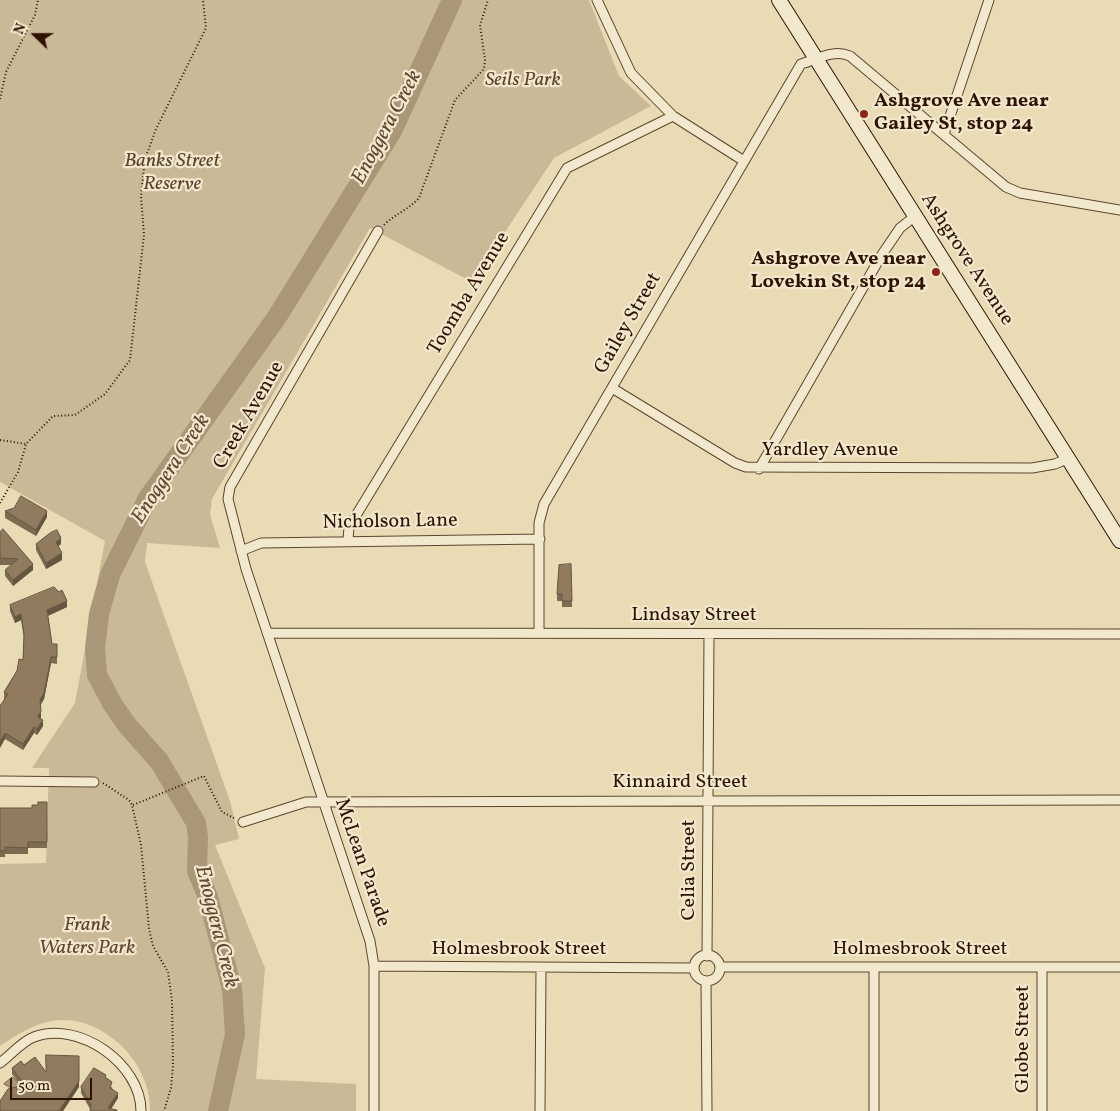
<!DOCTYPE html>
<style>
body{margin:0}
#map{position:relative;width:1120px;height:1111px;overflow:hidden;background:#e9dbb4;font-family:Vollkorn,serif}
canvas{display:block}
.north{position:absolute;left:10px;top:10px;width:50px;height:50px;-webkit-text-stroke:4px #f1e8ce;paint-order:stroke;rotate:292deg;font-size:14px;font-weight:700;line-height:20px;text-align:center;color:#301201}
.north::after{content:'';display:block;margin:auto;width:18px;height:22px;background:#301201;clip-path:polygon(50% 0,100% 100%,50% 72%,0 100%)}
.scale{position:absolute;left:10px;top:1078px;width:82px;height:22px;box-sizing:border-box;border:2px solid #301201;border-top:0;padding-left:6px;font-size:15px;line-height:18px;white-space:nowrap;color:#301201;-webkit-text-stroke:4px #f1e8ce;paint-order:stroke}
</style>
<div id="map">
<canvas width="1120" height="1111"></canvas>
<div class="north">N</div>
<div class="scale">50 m</div>
</div>
<script>
const g = document.querySelector('canvas').getContext('2d');
g.lineJoin = 'round';
function paint(path, color) { g.fillStyle = color; g.fill(path, 'evenodd'); }
function trace(path, color, width, dash) { g.strokeStyle = color; g.lineWidth = width; g.lineCap = dash ? 'butt' : 'round'; g.setLineDash(dash || []); g.stroke(path); }
function label(font, color, halo, rows, align = 'center') {
  g.font = font + ' Vollkorn,serif'; g.lineWidth = 4.5; g.setLineDash([]); g.textBaseline = 'middle'; g.strokeStyle = halo; g.fillStyle = color; for (const [text, x, y, turn = 0] of rows) {
    g.save(); g.translate(x, y); g.rotate((+turn || 0) * Math.PI / 180); g.textAlign = isNaN(turn) ? turn : align; if (halo) g.strokeText(text, 0, 0); g.fillText(text, 0, 0); g.restore();
  }
}
const green = new Path2D(`
 M0 0H589L619 76 651 106 554 158 472 282 370 228 212 499 210 515 220 548 147 543 145 562 230 801 239 839 215 845 265 968 256 1079 356 1084V1111H150C152 1067 109 1020 63 1020 39 1020 20 1033 0 1046V864L46 863 49 768H32L75 703 105 541 0 482Z`);
const water = new Path2D(`
 M13 1077 21 1086 16 1091 4 1084Z`);
const river = new Path2D(`
 M218 1111 235 1034 232 989 208 897 197 871 198 837 196 823 159 761 127 725 113 705 97 675 95 648 99 614 110 575 148 498 277 317 392 131 452 0`);
const path = new Path2D(`
 M0 99 6 72 35 15 38 0
 M384 225C395 214 408 210 419 198L455 100 484 69 485 60 480 25 488 0
 M0 440 26 444
 M0 503 18 472 26 444 53 416 75 415 105 394 130 360 144 235 141 196 145 159 156 129 206 28 203 0
 M103 783 129 800 132 805 141 845 149 929 153 946 168 972 172 1001 173 1066 171 1088 164 1111
 M133 805 204 776 222 812 234 818`);
const street = new Path2D(`
 M597 0 631 73 673 116 744 161
 M944 134 989 0
 M612 388 735 463 746 467 1032 468 1055 464 1069 458
 M759 469 881 256 900 228 914 217
 M348 540 349 527 567 168 673 116
 M241 551 261 543 540 539
 M267 633 1120 634
 M539 633V523L544 504 801 64C818 59 833 49 850 56L1006 187 1020 193 1120 210
 M0 781 94 782
 M243 822 306 802 1120 800
 M694 968a13 13 0 1 1 26 0a13 13 0 1 1-26 0Z
 M707 956 709 634
 M374 966 694 968
 M720 967H1120
 M1042 967V1111
 M874 968V1111
 M706 981 707 1111
 M0 1063C10 1056 22 1041 34 1037 79 1020 141 1064 141 1111
 M374 1111V966L370 941 246 569 228 499 230 487 378 231
 M540 1111 541 968`);
const secondary = new Path2D(`
 M779 0 1120 541`);
const wall = new Path2D(`
 M5 511 47 517 36 536 5 518Z
 M0 532 33 570 13 586 5 576V570L11 565H0Z
 M36 544H61L58 546 62 560 46 569 36 550Z
 M571 564 572 607H562V601H557V594Z
 M10 605 67 607 48 616 52 644H57V664L51 663 44 699 40 705 41 717 40 718 43 726 37 735 34 733 23 750 5 739 4 692 23 660 24 638 21 620 15 623 10 611Z
 M47 802V848H28V854H5V857H0V808H32L38 805Z
 M24 1065 46 1072 79 1087 63 1111H0L21 1086 12 1074V1068Z
 M106 1078 118 1098 111 1108 90 1109 81 1093V1087Z`);
const shadedWall = new Path2D(`
 M47 511V517L36 536V530Z
 M61 538V544L56 548V542Z
 M62 553V560L46 569V563Z
 M33 564V570L13 586V580Z
 M67 601V607L47 616V610Z
 M21 614V620L15 623V617Z
 M51 657V663L44 699 40 706V700Z
 M41 711V717L38 723V717Z
 M43 720V726L37 735V729Z
 M34 727V733L23 750V744Z
 M5 733V739L0 748V742Z
 M79 1062V1087L63 1111H59Z
 M118 1093V1098L110 1111 108 1108Z`);
const building = new Path2D(`
 M21 496 47 511 36 530 5 511 14 508Z
 M3 529 33 564 13 580 5 570 18 559 0 558V532Z
 M57 530 61 538 56 542 62 553 46 563 36 544 50 533Z
 M571 564 572 601H562V594H557L559 565Z
 M54 587 59 592 62 590 67 601 47 610 52 644H57V657H51L44 693 40 700 41 711 38 717 43 720 37 729 34 727 23 744 5 733 0 742V706L8 694 4 692 17 671 19 659 23 660 24 634 21 614 15 617 10 605Z
 M38 802H47V842H28V848L5 847V851H0V808H32V805H38Z
 M46 1055 79 1056V1081L59 1111H0V1101L8 1089 25 1085 12 1068 21 1061 24 1065 35 1057 46 1072Z
 M94 1068 106 1075 105 1077 112 1082 110 1088 118 1093 108 1108 117 1110V1111H90L91 1105 81 1087Z`);
const markers = [
 [864,114,5,"#8f2418"],
 [936,272,5,"#8f2418"]
];
const parkNames = [
 ["Seils Park",523,81],
 ["Banks Street",172,162],
 ["Reserve",172,185],
 ["Frank",87,926],
 ["Waters Park",87,949]
];
const poiNames = [
 ["Ashgrove Ave near",874,102],
 ["Gailey St, stop 24",874,125],
 ["Ashgrove Ave near",926,260,"right"],
 ["Lovekin St, stop 24",926,283,"right"]
];
const streetNames = [
 ["Ashgrove Avenue",966,260,57],
 ["Toomba Avenue",470,294,-59],
 ["Gailey Street",629,324,-60],
 ["Creek Avenue",250,416,-60],
 ["Yardley Avenue",830,451],
 ["Nicholson Lane",390,523,-1],
 ["Lindsay Street",694,616],
 ["Kinnaird Street",680,783],
 ["McLean Parade",361,863,71],
 ["Celia Street",690,870,-90],
 ["Holmesbrook Street",519,950],
 ["Holmesbrook Street",920,950],
 ["Globe Street",1024,1039,-90]
];
const waterNames = [
 ["Enoggera Creek",388,128,-62],
 ["Enoggera Creek",172,470,-57],
 ["Enoggera Creek",215,927,76]
];
paint(green, '#cab996');
paint(water, '#aa9777');
trace(water, '#796248', 1);
trace(river, '#aa9777', 20);
trace(street, '#5e442e', 11);
trace(secondary, '#301201', 16);
trace(path, '#301201', 2, [1, 2.5]);
trace(street, '#f1e8ce', 9);
trace(secondary, '#f1e8ce', 14);
paint(wall, '#7c6a51');
paint(shadedWall, '#655642');
paint(building, '#907b5e');
trace(building, '#655642', 1);
for (const [x, y, r, color] of markers) { const dot = new Path2D(); dot.arc(x, y, r, 0, 2 * Math.PI); g.fillStyle = color; g.fill(dot); trace(dot, '#f1e8ce', 2); }
label('italic 20px', '#5e442e', '#f1e8ce', parkNames);
label('bold 20px', '#301201', '#f1e8ce', poiNames, 'left');
label('20px', '#301201', '#f1e8ce', streetNames);
label('italic 21px', '#614730', '#f1e8ce', waterNames);
</script>
